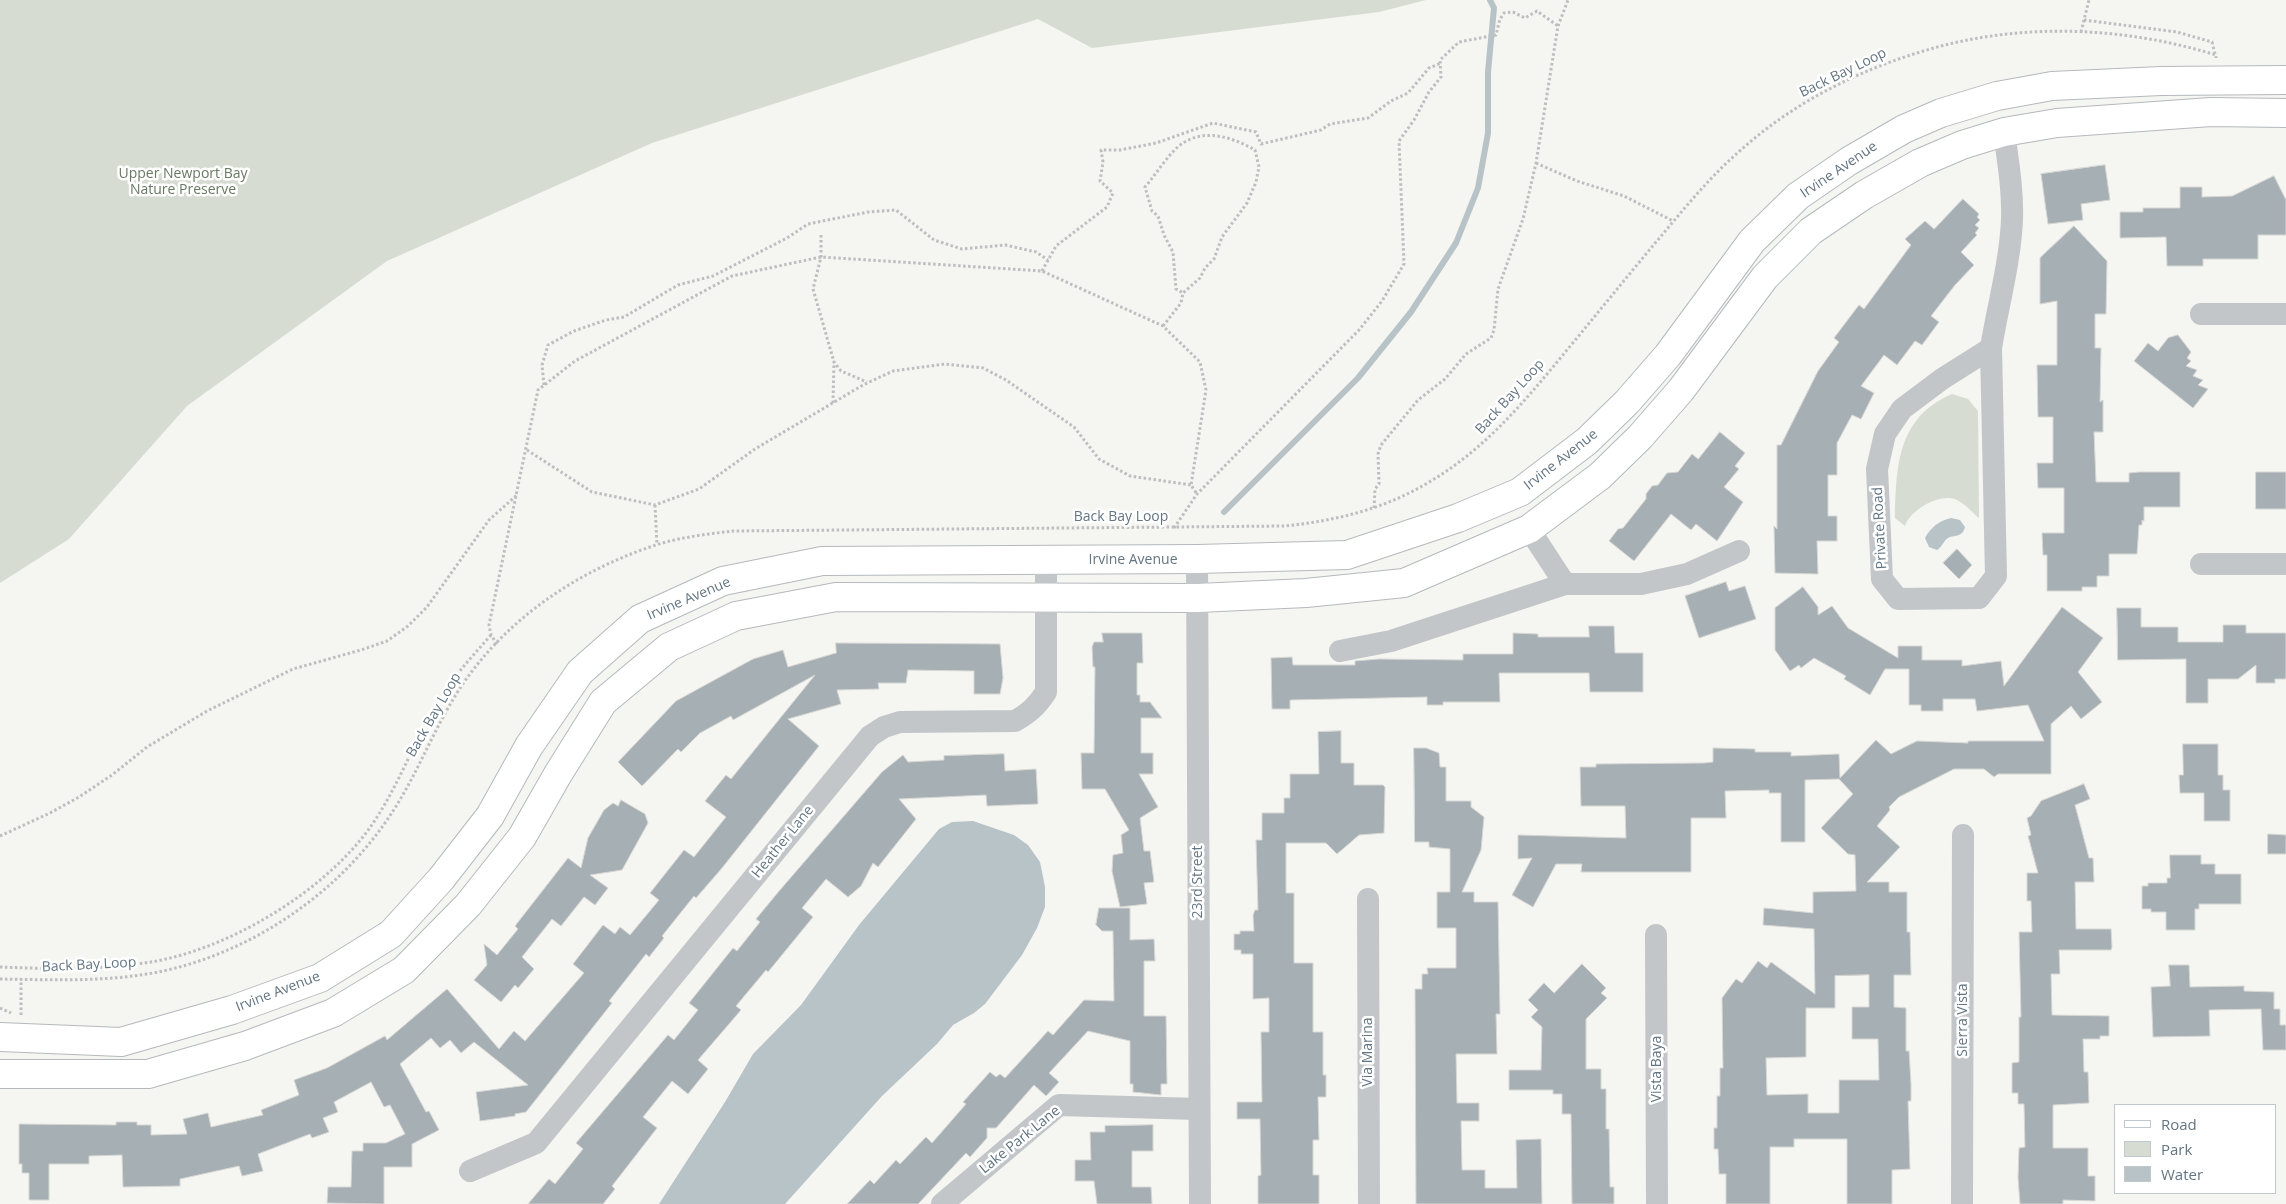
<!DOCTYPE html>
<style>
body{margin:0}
#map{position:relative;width:2286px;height:1204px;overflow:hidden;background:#f5f5f1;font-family:"Open Sans",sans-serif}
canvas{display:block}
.legend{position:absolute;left:2114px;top:1104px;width:162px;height:90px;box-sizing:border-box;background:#fff;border:1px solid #c1c8cd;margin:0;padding:6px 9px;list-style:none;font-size:15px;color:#637582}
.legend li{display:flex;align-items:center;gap:10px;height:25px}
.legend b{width:25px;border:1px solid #c1c8cd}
</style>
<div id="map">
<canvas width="2286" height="1204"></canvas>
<ul class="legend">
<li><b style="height:6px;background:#fff"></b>Road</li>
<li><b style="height:14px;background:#d6dcd2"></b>Park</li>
<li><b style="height:14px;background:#b7c3c7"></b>Water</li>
</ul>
</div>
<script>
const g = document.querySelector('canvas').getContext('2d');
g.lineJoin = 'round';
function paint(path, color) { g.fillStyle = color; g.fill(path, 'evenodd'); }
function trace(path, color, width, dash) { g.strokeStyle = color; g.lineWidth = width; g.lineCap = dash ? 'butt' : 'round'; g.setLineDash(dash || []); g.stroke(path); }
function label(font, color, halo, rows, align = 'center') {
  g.font = font + ' "Open Sans",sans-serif'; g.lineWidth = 5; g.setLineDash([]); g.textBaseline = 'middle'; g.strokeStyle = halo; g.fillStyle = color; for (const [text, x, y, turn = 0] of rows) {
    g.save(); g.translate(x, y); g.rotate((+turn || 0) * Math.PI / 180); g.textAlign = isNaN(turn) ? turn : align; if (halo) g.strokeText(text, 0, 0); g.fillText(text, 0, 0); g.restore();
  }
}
const green = new Path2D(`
 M0 0H1426L1379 12 1092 48 1038 19 652 143 387 261 187 406 69 539 0 583Z
 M1952 394 1968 399 1978 411 1979 518C1972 512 1965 504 1957 500 1941 492 1910 510 1905 526L1895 518C1896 468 1897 417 1952 394Z`);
const water = new Path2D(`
 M1951 518 1960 520 1965 527C1962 538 1956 534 1948 538 1944 540 1942 547 1937 550L1929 547 1925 538C1931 527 1939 521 1951 518Z
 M973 821 1014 835 1028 845 1040 862 1045 887V907L1037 928 1022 955 985 1004 974 1013 953 1025 937 1044 882 1096 785 1204H659L725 1102 753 1054 801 1005 859 925 939 829 952 822Z`);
const stream = new Path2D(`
 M1224 512 1358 378 1411 312 1456 243 1478 188 1488 133V72L1494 8 1490 0`);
const building = new Path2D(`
 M2105 165 2110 200 2081 204 2083 220 2048 224 2041 174Z
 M2274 176 2286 200V235H2258V259H2203V266H2167L2166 237 2120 238V212H2143V208H2180V187H2202V197L2232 196Z
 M1963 199 1979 214 1977 217 1980 220 1975 225 1979 228 1975 233 1977 235 1961 252 1974 265 1955 285 1931 316 1939 322 1922 345 1915 341 1897 365 1884 355 1861 386 1874 393 1861 419 1852 415 1837 443V475H1828V516H1837V541H1817L1818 574 1775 573 1774 526 1777 529V445H1781L1818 371 1839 342 1834 338 1859 305 1864 309 1911 245 1905 239 1925 221 1934 229Z
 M2074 226 2107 261 2106 314H2095V348H2101L2100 402 2103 400V432H2094L2096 482H2129V473L2139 472H2180V507H2144V521L2142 520V525H2139L2137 554H2109V576H2097V587H2082V591H2047V555H2043L2042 533H2064V488H2038L2037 463H2053V417H2038L2037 365H2057V301L2040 304V258Z
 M2178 335 2191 352 2187 358 2191 361 2186 366 2197 370 2193 376 2203 380 2198 385 2208 389 2193 408 2134 361 2148 343 2158 351 2168 338Z
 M1720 432 1745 453 1735 466 1739 469 1724 487 1743 502 1717 541 1696 524 1691 530 1671 514 1634 561 1609 541 1618 529 1623 528 1646 499V494L1652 486 1658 485 1667 473 1678 472 1692 454 1698 459Z
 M2256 472H2286V509H2256Z
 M1957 549 1972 565 1959 579 1943 563Z
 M1726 582 1729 591 1745 586 1756 619 1699 638 1685 596Z
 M1803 587 1818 607V615L1832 606 1848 628 1898 658V646H1922V660H1962V666L2001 661 2004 686 2062 607 2103 638 2078 672 2102 702 2081 719 2071 706 2051 724V774H1998L1994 777 1984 769H1954L1899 797 1889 807 1890 810 1877 826 1900 847 1867 882H1889V892H1907V932H1910L1911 975H1894V1007L1906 1008V1051H1909L1911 1084V1101H1908L1910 1169 1892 1170V1204H1847V1139H1794V1147H1770V1204H1726V1174H1719L1718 1149H1714V1128H1717V1096H1720V1068H1723L1722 998 1736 979 1742 983 1758 961 1767 968 1771 962 1815 994 1814 929 1763 925 1764 908 1813 913V892L1856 891 1855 855 1848 854 1821 828 1853 794 1839 779 1805 780V842H1781V793H1769V790L1725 791 1726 818H1691V872H1581L1582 864H1556L1533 907 1512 895 1532 858 1518 859V835L1626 838 1625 806H1581L1580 767H1596V764L1704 763 1713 762V748L1755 749V752H1791V756L1839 754 1840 778 1876 740 1891 754 1917 741 1968 743V741H2044L2028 705 1977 711 1975 699H1943V711H1921V705H1909V669H1885L1870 695 1844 679 1846 676 1814 658 1801 668 1799 665 1790 671 1775 650V608ZM1869 975V1007H1852V1039H1878L1879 1080H1839V1113H1808V1094L1767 1095 1766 1058 1806 1057V1008H1835V976Z
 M2117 608H2141V627H2178V642H2223V625H2246V633H2286V679H2275V683H2256V665L2238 679H2208V703H2186V659L2118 660Z
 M1589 626H1614L1615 653H1643V692H1590L1589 673H1499L1500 702H1443V705H1427V697L1290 700V709H1272L1271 658 1292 657 1293 665H1355V661L1379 659 1463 660V654H1513V633L1538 634V637H1589Z
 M1102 633H1142L1143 663H1137V695H1140V702H1150L1162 718H1141V753H1153V774H1139L1158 807 1140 818 1144 851H1150L1154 882 1144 883 1147 904 1120 907 1112 871 1113 855 1123 853 1121 835 1129 830 1105 789H1082L1081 753H1094L1095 667H1093L1092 647 1094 642H1103Z
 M836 643 1000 644 1003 678 1000 694H974V671L908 670 906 683H878L879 689 837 690 841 704 788 719 819 746 722 868 696 898 694 896 662 936 664 938 649 957 646 954 609 1001 612 1003 526 1112 515 1114V1116L480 1121 476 1092 528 1085 474 1042 461 1053 450 1040 440 1048 431 1038 400 1064 426 1112 429 1111 439 1130 412 1144V1167H384V1204L327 1203 328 1187H351L352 1151H363V1143H386L405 1134 390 1105 384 1107 371 1082 334 1102 338 1112 323 1118 329 1132 312 1138 310 1134 258 1154 263 1171 242 1176 239 1166 180 1179V1186L123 1187 122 1155 89 1156V1164H49V1200H29V1173H22V1164H19V1124L116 1125V1122H137V1125H151V1135L187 1134 183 1119 208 1113 211 1127 263 1115 261 1110 299 1095 294 1080 327 1068 385 1036 387 1040 447 989 499 1049 514 1031 525 1041 584 973 573 964 603 925 615 934 620 927 630 935 659 900 650 893 684 850 694 857 726 817 705 801 726 775 731 779 815 675 733 720 731 716 700 733 681 752 678 749 642 786 618 762 676 701 753 659 783 650 788 667 836 653Z
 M1341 731V763H1354V785H1383L1385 787 1384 833 1359 835 1337 854 1326 843H1286V893H1294V963H1313V1032H1323V1075H1326V1097H1318L1319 1140H1313V1175H1319V1204H1258V1176L1261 1175 1260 1119H1237V1102H1262L1261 1032H1269V998L1253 999V954H1241V950H1234V934H1240V931H1254L1253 915 1255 910H1258L1256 840H1262V813H1284V798H1290V774H1319L1318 732Z
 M2183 744H2218V775H2223V790H2230V821H2204V793H2180L2179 775H2183Z
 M1414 748H1426L1439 753 1440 767H1446V801H1471V807L1484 817 1481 850 1462 892H1474V902H1498L1500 1014H1496L1497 1054H1456L1457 1103H1479V1121H1461L1462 1170H1485V1188H1517L1516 1140 1541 1139 1542 1204H1416L1415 989H1422V974H1428L1427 968H1456V928H1437V892H1450V849L1429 847V842H1415Z
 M1004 754 1005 771 1036 769 1038 804 987 806 986 795 899 799 916 819 878 867 873 863 861 886 848 897 826 879 802 908 813 917 768 972 766 970 736 1006 741 1010 698 1060 708 1069 688 1094 672 1081 643 1117 657 1128 612 1186 615 1189 603 1204H528L549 1179 555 1184 583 1149 576 1143 668 1035 674 1040 698 1010 689 1003 733 948 737 951 760 922 756 919 780 890 882 772 903 755 908 762 944 760V756Z
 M2084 784 2090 799 2075 805 2089 858H2093L2094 882H2075L2076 929H2111L2112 947 2111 950H2059L2060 974H2051L2052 1015 2109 1016V1036H2100V1039H2083L2084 1072H2088L2089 1103 2053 1105V1148H2088V1176H2095V1201L2063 1200V1204H2020L2018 1178 2019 1148 2025 1147 2024 1104H2018V1093H2012V1063L2019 1062V1017H2021L2019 932H2032L2031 901H2027V873H2038L2028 836 2031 835 2027 818 2031 816 2041 801Z
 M621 800 645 814 648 823 622 870 590 875 608 888 595 905 584 897 561 926 552 919 522 957 534 969 518 988 515 985 501 1002 474 980 487 965 484 944 497 955 518 929 515 926 568 858 581 868 588 838 604 810 613 803 618 806Z
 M2268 834 2286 835V854H2268Z
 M2170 855H2201V864H2215V874H2241V904H2199V909H2195V930H2166V912H2151V909H2142V886H2148V883H2167V878H2170Z
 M1099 908H1130V940L1154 939 1155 961H1144V1016H1166L1167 1084H1161V1095L1133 1092V1084H1130V1041L1088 1031 1049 1073 1059 1082 1046 1096 1034 1085 996 1128H987V1138L970 1157 966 1153 918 1204H847L870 1180 874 1184 896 1160 900 1164 926 1137 932 1143 966 1104 963 1102 990 1072 996 1077 1000 1074 1005 1078 1048 1031 1053 1035 1084 1000 1114 1001 1113 931H1102L1096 925Z
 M1582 964 1606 988 1601 993 1607 998 1586 1019V1069H1601V1089H1606V1129H1609L1610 1187H1614V1204H1572L1571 1114H1562V1094H1553V1090H1509V1070H1541L1542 1027 1531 1017 1538 1010 1528 1000 1544 983 1554 993Z
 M2169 965H2189L2190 987 2244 986V991L2274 992V1009H2280V1025H2286V1050H2263L2261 1009 2209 1010 2210 1036 2153 1037 2151 987 2170 986Z
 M1153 1125V1151H1132V1187H1151L1152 1204H1097L1094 1181H1075V1160H1091L1090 1132H1105V1126Z`);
const path = new Path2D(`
 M2084 20 2177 32 2212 42 2215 54
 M2081 32 2089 0
 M1536 163 1577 181 1624 196 1673 221
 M821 235V257L813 289 834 362
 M1042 271 1056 246 1107 207 1113 193 1100 181 1103 162 1101 150H1120L1156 143 1213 123 1256 132 1261 144 1321 130 1330 124 1368 118 1391 101 1408 93 1429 68 1441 63
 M1163 326 1181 303 1183 293 1200 278 1205 268 1214 259 1222 237 1247 203 1256 182 1259 167 1255 150C1234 138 1206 128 1183 143 1170 151 1155 176 1145 187L1152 211 1158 216 1164 235 1173 252 1176 289 1183 293
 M544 385 542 365 548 345 574 331 606 320 624 317 678 285 713 276 787 238 808 224 868 212 896 210 934 240 962 249 1005 245 1036 252 1048 260
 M833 403 834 362 841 371 867 382
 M527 450 592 492 655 505 699 489 755 449 863 385 893 371 945 364 983 368 1006 380 1074 427 1099 459 1130 476 1191 485
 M655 505 657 545
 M1374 508 1375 489 1379 484 1378 454 1381 445 1418 400 1445 379 1466 354 1491 338 1494 330 1498 289 1523 219 1536 163 1558 26 1568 0
 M1174 528 1197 494 1359 330 1382 301 1404 264 1399 141 1414 120 1429 92 1441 77 1440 60 1459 42 1496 35 1500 19 1504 13 1513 12 1525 18 1537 11 1558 26
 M497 644 491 635 489 625 538 390 575 361 732 276 821 257 1042 271 1163 326 1200 362 1206 390 1191 485 1197 494
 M0 836 50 813 79 797 112 775 147 747 207 711 293 669 361 650 387 641 408 626 427 607 489 520 518 494
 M0 967C49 969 102 970 151 962 229 949 322 893 369 829 396 791 412 747 435 706 450 680 471 658 491 635
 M0 979C60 980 124 983 183 966 271 941 351 881 398 803 423 762 439 717 467 678 513 614 582 569 656 545 681 537 708 534 733 531L1285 526C1333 521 1381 510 1424 485 1481 453 1521 406 1562 356 1592 320 1621 284 1651 248 1680 214 1708 178 1742 149 1799 98 1871 64 1945 45 2034 23 2128 28 2216 55V58
 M0 1008 11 1013
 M21 1015V979`);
const minor = new Path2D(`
 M2201 314H2286
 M1991 348 1996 576 1979 598 1898 599 1882 579 1877 469 1885 434 1902 409 1942 379Z
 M1991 348C1998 305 2010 263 2012 220 2013 190 2008 161 2004 132
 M1529 529 1565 584
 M1197 559 1200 1204
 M2201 564H2286
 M1340 651 1391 641 1565 584H1641L1687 574 1739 551
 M1368 899 1369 1204
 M1656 935 1657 1204
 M470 1171 536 1143 870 736 884 727 900 722 1015 721C1029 713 1037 706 1046 692V560
 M942 1204 1059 1105 1198 1109
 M1962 1204 1963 835`);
const major = new Path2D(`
 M0 1037 121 1042 232 1010 320 978 391 934 441 879 490 816 529 746 580 672 640 619 723 581 822 561 1197 559 1347 555 1458 518 1520 492 1587 441 1627 402 1668 355 1752 241 1798 196 1849 161 1904 129 1941 113 1997 96 2052 86 2161 81 2286 80
 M0 1074H148L245 1046 333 1013 404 970 468 905 522 837 558 774 603 702 669 647 736 616 836 597 1198 598 1306 593 1404 583 1529 529 1600 476 1640 437 1681 390 1765 277 1811 231 1864 195 1920 163 1962 145 2004 132 2057 123 2211 112 2286 113`);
const streetNames = [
 ["Back Bay Loop",1843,73,-26],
 ["Irvine Avenue",1839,170,-34],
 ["Back Bay Loop",1510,397,-48],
 ["Irvine Avenue",1561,460,-38],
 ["Back Bay Loop",1121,517],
 ["Private Road",1880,528,-93],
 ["Irvine Avenue",1133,560],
 ["Irvine Avenue",689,599,-23],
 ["Back Bay Loop",434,715,-60],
 ["Heather Lane",783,842,-51],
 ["23rd Street",1198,882,-90],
 ["Back Bay Loop",89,965,-3],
 ["Irvine Avenue",278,992,-21],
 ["Sierra Vista",1963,1020,-90],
 ["Via Marina",1368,1052,-90],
 ["Vista Baya",1657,1069,-90],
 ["Lake Park Lane",1020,1140,-39]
];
const parkNames = [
 ["Upper Newport Bay",183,174],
 ["Nature Preserve",183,190]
];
paint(green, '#d6dcd2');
paint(water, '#b7c3c7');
trace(stream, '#b7c3c7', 6);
paint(building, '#a6afb4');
trace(building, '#d6d6d3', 1);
trace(major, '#b5b9bd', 30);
trace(path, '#bcbec0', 3, [2.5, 2.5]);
trace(minor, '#c2c6c9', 22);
trace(major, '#fff', 28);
label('14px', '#637582', '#fff', streetNames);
label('14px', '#677962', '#fff', parkNames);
</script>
